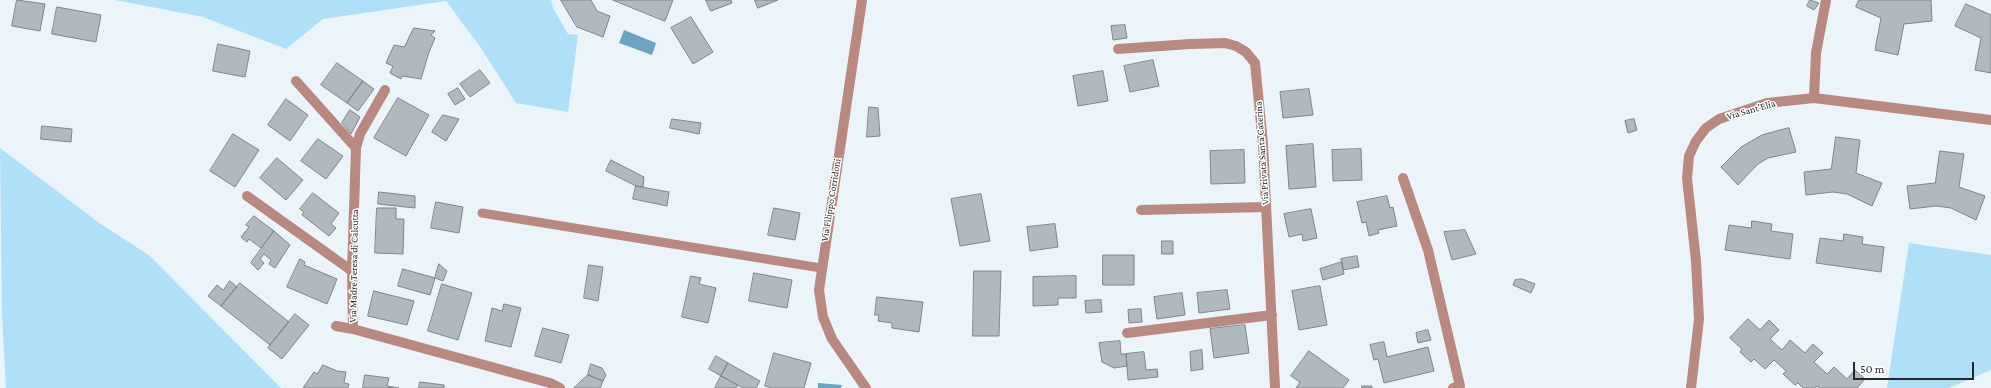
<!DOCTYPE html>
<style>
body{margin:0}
#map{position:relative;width:1991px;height:388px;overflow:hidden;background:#ebf4f9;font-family:"Crimson Pro",serif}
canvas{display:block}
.scale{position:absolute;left:1853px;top:362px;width:121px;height:18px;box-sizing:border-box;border:2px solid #25282a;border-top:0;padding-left:5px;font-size:12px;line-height:14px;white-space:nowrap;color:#25282a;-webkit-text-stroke:3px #fff;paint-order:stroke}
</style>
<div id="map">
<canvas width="1991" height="388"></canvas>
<div class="scale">50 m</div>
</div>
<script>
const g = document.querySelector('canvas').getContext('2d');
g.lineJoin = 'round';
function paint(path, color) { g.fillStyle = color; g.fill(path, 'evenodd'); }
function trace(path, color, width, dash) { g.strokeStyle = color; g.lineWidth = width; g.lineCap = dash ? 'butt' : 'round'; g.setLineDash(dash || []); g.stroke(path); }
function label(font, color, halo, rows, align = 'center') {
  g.font = font + ' "Crimson Pro",serif'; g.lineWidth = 3; g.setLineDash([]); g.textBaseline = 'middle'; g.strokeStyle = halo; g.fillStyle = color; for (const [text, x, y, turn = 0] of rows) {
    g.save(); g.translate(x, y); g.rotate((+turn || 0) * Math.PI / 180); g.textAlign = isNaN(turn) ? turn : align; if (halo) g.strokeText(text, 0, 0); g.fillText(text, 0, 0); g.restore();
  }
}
const green = new Path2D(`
 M115 0H551L553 8 568 34 578 35 568 112 516 103 481 48 446 1 323 19 286 49 203 17Z
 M0 148 98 222 150 256 281 388H6L2 316Z
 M1909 243 1991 255V370L1949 388H1887Z`);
const water = new Path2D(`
 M624 30 656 43 652 55 619 43Z
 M818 383 842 385 841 388H818Z`);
const building = new Path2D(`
 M17 0 45 4 40 31 12 26Z
 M561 0H591L597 11 610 16 603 37 577 27Z
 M613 0H673L665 21Z
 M706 0H731L732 3 711 11Z
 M755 0H778L758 8Z
 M1810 0 1819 3 1814 10 1807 6Z
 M1859 0H1931L1932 21 1904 24 1898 55 1875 50 1881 18 1856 7Z
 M1966 4 1991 15V73L1975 70 1981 38 1955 26Z
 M57 7 101 15 96 42 52 34Z
 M691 17 713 52 693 64 671 28Z
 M1125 25 1127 38 1113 40 1111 26Z
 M414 28 435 31 431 35 435 38 429 52 421 79 402 76 401 79 390 73 393 66 386 63 394 45 404 47Z
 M218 44 250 51 245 77 213 71Z
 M1153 60 1159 86 1130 92 1124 66Z
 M337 63 363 81 347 103 321 85Z
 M480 70 490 83 470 97 460 84Z
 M1103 71 1108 101 1078 106 1073 76Z
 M363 81 374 89 358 111 347 103Z
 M458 88 465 99 455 105 448 94Z
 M1309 89 1313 115 1283 118 1280 92Z
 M398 98 429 115 406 156 374 138Z
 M286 99 308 115 290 141 268 125Z
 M869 107 878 108 880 136 867 137Z
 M350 110 360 117 351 134 342 123Z
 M443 115 459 119 446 141 432 132Z
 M672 119 701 123 699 134 670 128Z
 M1634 119 1637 130 1628 133 1625 121Z
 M42 126 72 129 71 142 41 139Z
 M1789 128 1796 152 1768 158 1758 164 1738 185 1721 167 1741 147 1762 135Z
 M233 134 259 150 235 187 210 171Z
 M1836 137 1860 140 1856 173 1882 183 1872 206 1847 194 1833 192 1806 195 1804 172 1831 169Z
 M318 139 343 156 326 179 301 161Z
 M1313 144 1316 187 1289 189 1286 146Z
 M1361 149 1362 180 1333 181 1332 150Z
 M1244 150 1245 183 1211 184 1210 151Z
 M1940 151 1964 154 1959 187 1985 196 1976 220 1951 208 1936 206 1910 209 1907 186 1935 183Z
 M277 158 303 180 286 200 260 178Z
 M611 160 644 177 643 187 636 186 606 171Z
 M636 186 669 192 667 206 633 199Z
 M379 192 415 196V208L378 204Z
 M313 193 339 213 331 224 336 228 329 236 302 215 304 212 300 209Z
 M981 194 990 241 960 246 951 199Z
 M1387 196 1390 208 1393 207 1397 226 1378 230 1379 233 1369 236 1366 222 1362 223 1357 202Z
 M436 202 463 207 459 233 431 228Z
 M377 208H396V219H404L403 254 375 253Z
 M774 208 800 213 795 240 768 235Z
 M1311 209 1317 238 1303 241 1302 234 1289 237 1284 214Z
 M254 216 274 231 261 248 249 239 247 242 241 237 249 227 246 225Z
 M1752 221 1772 224 1771 231 1793 234 1790 259 1725 250 1729 225 1751 228Z
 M1055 224 1058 247 1030 251 1027 227Z
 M1465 230 1476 254 1452 260 1444 232Z
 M274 231 290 245 275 268 269 264 271 260 264 254 260 259 264 263 258 270 251 263Z
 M1844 234 1863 237 1862 244 1884 247 1881 272 1816 263 1820 238 1843 241Z
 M1162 241H1173V254H1162Z
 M1103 255H1134V285H1103Z
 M1357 256 1359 267 1343 270 1341 259Z
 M300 259 305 262 304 265 337 279 327 304 287 287Z
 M1342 262 1344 274 1323 280 1320 269Z
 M439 264 447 271 443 281 435 278Z
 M589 265 603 267 598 301 584 298Z
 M403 269 435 278 430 295 398 286Z
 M974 271H1001L999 336H973Z
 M754 273 792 280 787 308 749 301Z
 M691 276 701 278 699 284 716 288 708 323 682 317Z
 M1076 276V298H1058V305L1033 306V277Z
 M1522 279 1535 284 1531 293 1513 285 1515 280Z
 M230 281 237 287 221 306 208 296 217 285 223 290Z
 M240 283 289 322 270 345 221 306Z
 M442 284 472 293 458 340 428 331Z
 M1320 286 1327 325 1299 330 1292 291Z
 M1227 290 1230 309 1199 313 1197 293Z
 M374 291 414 301 407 325 368 316Z
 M1182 293 1185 315 1157 319 1154 297Z
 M877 297 923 302 919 332 892 328V323L878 321 879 315H875Z
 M1101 300 1102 312 1086 313 1085 301Z
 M504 304 521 308 511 347 485 341 492 308 502 311Z
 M1141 309 1142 322 1129 323 1128 310Z
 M295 314 309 325 282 359 268 348Z
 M1748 319 1760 330 1769 320 1779 330 1770 339 1782 350 1790 340 1805 353 1813 344 1823 353 1814 362 1827 374 1834 367 1847 379 1855 370 1865 379 1857 388H1820L1817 386 1815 388H1803L1798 383 1795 385 1783 374 1786 371 1774 360 1765 369 1754 359 1751 362 1740 352 1742 349 1730 338Z
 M1245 325 1249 353 1214 358 1210 329Z
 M543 328 569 335 561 363 535 356Z
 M1428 330 1431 340 1418 343 1416 333Z
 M1120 341 1121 354H1126L1127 366 1114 368 1102 362 1099 343Z
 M1384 342 1387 357 1428 347 1434 371 1384 383 1378 359 1374 360 1370 345Z
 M1202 350 1203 369 1191 371 1190 352Z
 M1309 351 1349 380 1343 388H1296L1300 382 1291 376Z
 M1144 352 1146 370 1157 369 1158 377 1128 380 1126 354Z
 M774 353 811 363 804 388H772L765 386Z
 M716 356 728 363 721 376 709 369Z
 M728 363 760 381 756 388H743L721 376Z
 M591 364 602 368 606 375 603 381 588 375Z
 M323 365 337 371 346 372 344 383 349 384 348 388H303L314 372 317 374Z
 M365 375 389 378 387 386 399 388H363Z
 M588 375 603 381 600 388H574Z
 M721 376 738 385 736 388H715Z
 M420 382 444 385V388H419Z
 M1362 386H1372V388H1362Z`);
const lane = new Path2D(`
 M482 213 821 268`);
const street = new Path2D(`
 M862 0 819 290 823 317 832 339 866 388
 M1118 49 1190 44 1225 43 1236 46 1246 52 1255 63 1263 144 1275 388
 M296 81 356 148
 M385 90 360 134 356 148 352 271 353 329 550 383 560 388
 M1814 98 1816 53 1826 0
 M1403 178 1428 250 1460 386 1453 388
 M247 196 352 271
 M1141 210 1266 207
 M336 326 353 329
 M1127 333 1272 315
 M1691 388 1699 319 1696 261 1687 178 1689 156 1696 141 1706 128 1719 119 1767 103 1814 98 1991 120`);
const streetNames = [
 ["Via Sant'Elia",1751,110,-16],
 ["Via Privata Santa Caterina",1262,153,-94],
 ["Via Filippo Corridoni",831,200,-81],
 ["Via Madre Teresa di Calcutta",354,266,-89]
];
paint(green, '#b0e0f7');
paint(water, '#6ba4be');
paint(building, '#b0b9be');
trace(building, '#7d868a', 1);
trace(lane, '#b88981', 9);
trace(street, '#b88981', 10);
label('10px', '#25282a', '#fff', streetNames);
</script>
